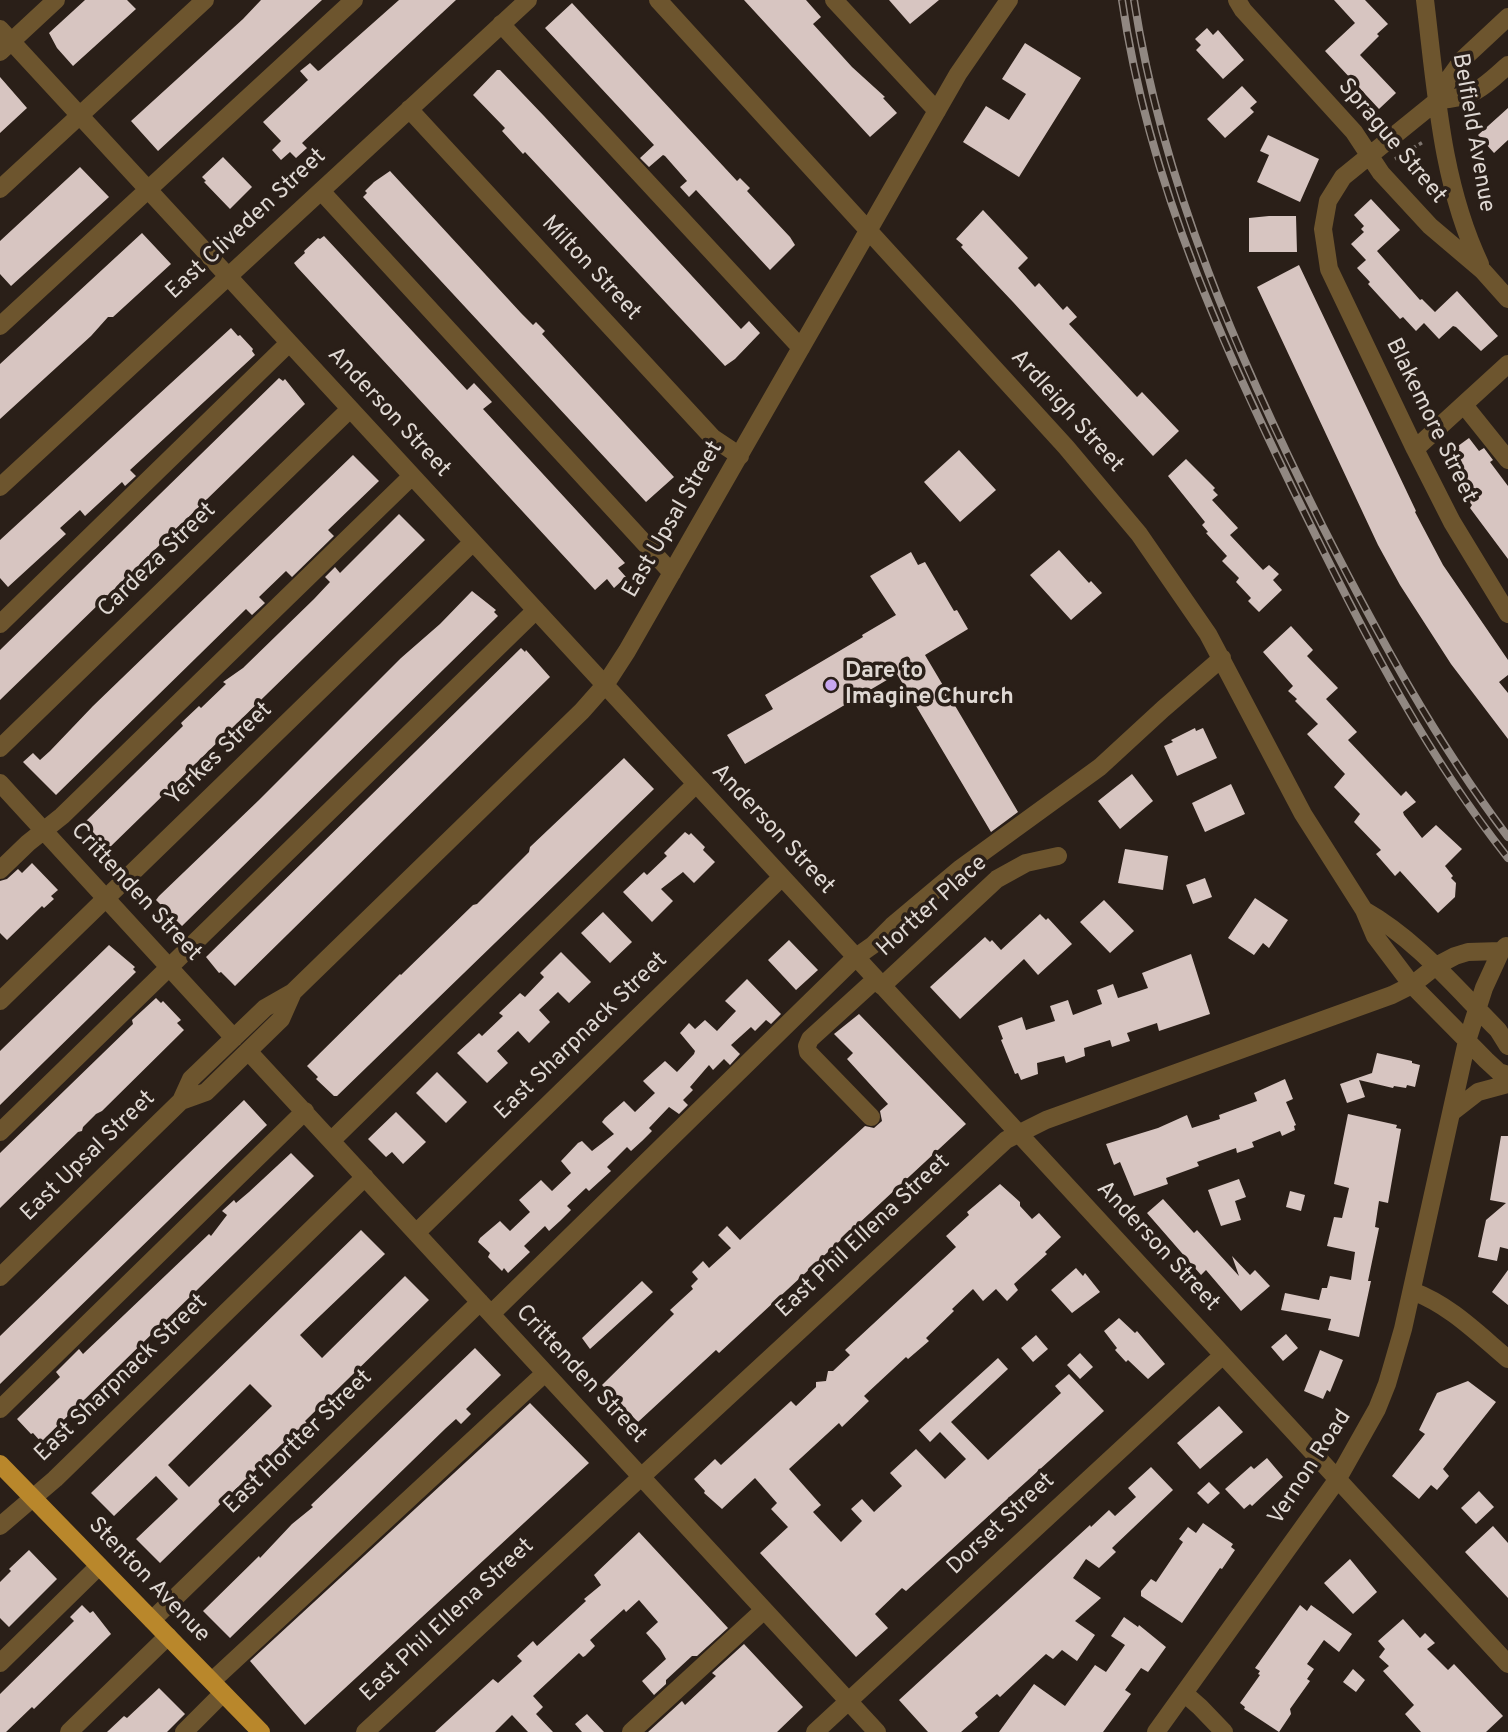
<!DOCTYPE html>
<style>
body{margin:0}
canvas{display:block;background:#2a1f18}
</style>
<canvas width="1508" height="1732"></canvas>
<script>
const g = document.querySelector('canvas').getContext('2d');
g.lineJoin = 'round';
function paint(path, color) { g.fillStyle = color; g.fill(path, 'evenodd'); }
function trace(path, color, width, dash) { g.strokeStyle = color; g.lineWidth = width; g.lineCap = dash ? 'butt' : 'round'; g.setLineDash(dash || []); g.stroke(path); }
function label(font, color, halo, rows, align = 'center') {
  g.font = font + ' Overpass,sans-serif'; g.lineWidth = 7; g.setLineDash([]); g.textBaseline = 'middle'; g.strokeStyle = halo; g.fillStyle = color; for (const [text, x, y, turn = 0] of rows) {
    g.save(); g.translate(x, y); g.rotate((+turn || 0) * Math.PI / 180); g.textAlign = isNaN(turn) ? turn : align; if (halo) g.strokeText(text, 0, 0); g.fillText(text, 0, 0); g.restore();
  }
}
const building = new Path2D(`
 M85 0H127L136 9 73 66 57 48 49 33Z
 M261 0H322L158 151 131 121 243 19Z
 M399 0H456L302 143 307 148 296 158 290 152 281 160 272 150 281 141 263 122 308 80 300 71 310 63 318 71 320 70Z
 M744 0H806L821 17 813 24 852 67 885 97 883 98 897 113 870 137Z
 M889 0H939L910 24Z
 M1334 0H1365L1388 24 1377 34 1379 36 1360 55 1396 93 1379 109 1325 51 1355 23Z
 M572 3 737 181 740 178 750 188 747 191 790 237 795 245 770 270 696 190 689 197 680 187 687 181 665 156 663 155 649 167 640 158 654 145 545 28Z
 M1207 28 1213 35 1218 30 1244 60 1223 79 1196 50 1201 45 1195 39Z
 M1025 43 1081 78 1019 177 963 142 986 106 1009 120 1026 94 1002 79Z
 M497 70H500L544 116 741 329 749 321 760 333 735 359 725 366 525 152 523 154 502 131 505 128 473 95Z
 M0 77 27 108 0 133Z
 M1242 86 1257 102 1250 108 1254 112 1225 138 1207 119Z
 M1508 108V140L1494 153 1478 135Z
 M1268 135 1319 159 1300 202 1257 182 1269 155 1260 151Z
 M223 157 252 187 230 209 204 182 206 181 202 177Z
 M80 167 109 197 11 286 0 274V241Z
 M390 171 521 313 533 325 536 322 545 331 542 334 674 477 646 502 363 197 367 193 365 191 374 182Z
 M1371 199 1400 230 1377 251 1420 300 1422 299 1435 312 1457 291 1498 336 1481 351 1456 327 1453 326 1439 339 1424 323 1416 331 1403 317 1400 319 1368 284 1370 282 1357 268 1366 260 1351 244 1364 232 1361 229 1364 226 1354 215Z
 M983 210 1028 258 1018 268 1035 287 1039 283 1063 310 1067 306 1077 317 1069 324 1137 397 1142 392 1179 431 1153 456 1013 302 961 247 963 245 956 239Z
 M1269 216H1296L1297 252H1249V218Z
 M142 233 171 264 113 317H108L91 336 0 419V364Z
 M324 236 467 390 474 383 492 402 483 409 625 563 618 568 626 577 614 588 607 579 595 590 297 267 294 263 305 253 304 251 318 238 320 239Z
 M1299 265 1416 511 1415 512 1443 565 1508 660V675L1499 682 1508 693V739L1451 664 1400 585 1378 545 1257 287Z
 M231 328 238 336 240 335 253 349 252 351 255 355 130 470 136 476 125 486 122 482 85 516 80 510 60 528 66 534 8 587 0 578V540Z
 M279 378 283 381 285 379 305 404 0 700V650Z
 M1469 438 1479 451 1484 448 1493 460 1490 462 1508 486V559L1470 508 1472 505 1464 495 1466 493 1453 470 1455 469 1452 465 1454 463 1447 454Z
 M959 450 996 490 960 522 924 482Z
 M353 455 379 481 328 530 334 536 292 577 286 571 259 597 265 603 252 615 246 609 56 795 23 762 33 753 40 760 50 751 93 706Z
 M1186 459 1215 488 1213 490 1218 495 1212 500 1238 528 1230 535 1263 570 1269 565 1279 574 1273 580 1282 590 1259 612 1248 601 1251 598 1236 582 1239 578 1222 561 1227 556 1206 533 1208 532 1202 525 1205 522 1168 476Z
 M399 514 425 540 107 850 83 824 183 726 181 723 199 706 201 708 226 684 223 682 243 668 314 599 330 582 325 577 335 567 340 573Z
 M1059 550 1089 583 1091 581 1102 593 1071 620 1030 575Z
 M911 552 918 565 925 562 954 611 957 610 968 629 925 655 1018 812 991 832 897 674 745 764 727 735 773 709 765 695 863 637 862 635 896 615 870 576Z
 M472 591 496 610 494 612 498 616 182 926 156 900 159 896 259 800 401 658 440 624Z
 M1291 626 1313 650 1307 656 1338 688 1326 699 1357 732 1348 740 1401 796 1406 791 1416 802 1403 812 1404 815 1422 838 1436 825 1462 849 1445 866 1453 876 1451 878 1456 883 1455 897 1438 913 1400 871 1395 876 1376 854 1381 850 1354 822 1360 814 1334 787 1345 774 1307 734 1318 724 1295 701 1297 699 1288 691 1293 686 1263 652Z
 M521 648 525 652 526 650 550 677 235 986 221 972 219 973 206 957Z
 M1195 728 1196 731 1203 728 1217 758 1177 776 1164 746 1173 742 1171 740Z
 M624 758 654 789 337 1096H334L316 1079 318 1077 307 1066 400 974 401 975 473 905 477 904 529 852 530 847Z
 M1132 774 1153 801 1120 829 1098 801Z
 M1231 784 1245 814 1205 832 1192 803Z
 M685 832 689 835 691 833 705 847 703 850 715 862 694 883 683 872 661 889 673 901 652 922 623 892 644 872 647 875 667 856 664 853Z
 M1125 849 1168 856 1163 890 1118 883Z
 M32 863 58 890 51 896 54 899 44 908 42 906 7 940 0 933V881L7 879 18 869 22 873Z
 M1205 878 1212 897 1193 904 1186 885Z
 M1255 898 1288 920 1269 948 1263 943 1254 955 1228 938Z
 M1104 900 1134 931 1110 953 1080 922Z
 M603 912 632 942 610 963 581 933Z
 M1040 914 1046 920 1048 918 1072 944 1038 975 1024 959 960 1019 930 987 985 937 990 942 992 940 1001 950Z
 M789 940 818 970 796 990 768 960Z
 M109 945 135 967 133 969 136 972 0 1105V1051Z
 M561 952 591 982 569 1003 558 992 539 1010 550 1022 529 1043 518 1031 497 1051 508 1063 487 1083 457 1053 479 1033 482 1036 503 1016 499 1013 520 993 525 997 544 977 540 973Z
 M1191 954 1210 1014 1159 1031 1157 1023 1127 1033 1130 1041 1112 1047 1110 1040 1084 1048 1085 1056 1066 1063 1064 1056 1037 1063 1038 1074 1021 1080 1018 1073 1015 1074 1001 1040 1003 1039 998 1026 1022 1017 1026 1030 1055 1021 1050 1006 1068 1000 1073 1015 1102 1004 1097 990 1113 984 1118 998 1148 988 1142 973Z
 M747 979 781 1014 771 1024 766 1020 755 1031 751 1027 731 1045 740 1054 730 1065 724 1059 713 1070 709 1065 690 1087 693 1090 683 1100 688 1105 679 1114 669 1107 649 1128 652 1131 642 1141 631 1151 627 1147 607 1167 611 1171 589 1191 586 1188 567 1206 571 1210 560 1221 549 1231 545 1226 524 1246 530 1252 508 1273 504 1268 502 1271 488 1257 490 1253 478 1242 480 1238 500 1221 510 1231 530 1212 519 1200 541 1180 552 1191 571 1173 561 1161 578 1143 582 1141 592 1151 614 1134 602 1122 605 1118 624 1101 635 1112 655 1093 643 1081 665 1061 677 1072 694 1054 695 1051 680 1033 689 1023 695 1029 705 1020 717 1031 736 1011 725 1001Z
 M156 998 161 1003 163 1001 181 1020 177 1023 184 1030 102 1111 96 1114 83 1127 82 1131 78 1132 0 1208V1153L133 1024 132 1020Z
 M859 1014 966 1124 719 1353 716 1350 638 1422 602 1385 674 1314 670 1310 693 1289 691 1286 698 1279 692 1272 703 1261 709 1268 731 1248 718 1235 727 1226 740 1240 865 1126 874 1128 882 1121 880 1111 888 1104 847 1059 853 1053 834 1034Z
 M1377 1053 1412 1061V1063L1420 1065 1415 1087 1407 1085 1406 1088 1394 1086 1393 1088 1359 1080 1365 1097 1347 1103 1340 1084 1372 1073Z
 M437 1072 467 1102 446 1123 416 1093Z
 M1285 1079 1293 1099 1286 1102 1296 1125 1294 1126 1295 1130 1282 1136 1280 1131 1252 1142 1254 1147 1237 1153 1236 1148 1197 1162 1199 1166 1166 1178 1168 1184 1134 1196 1120 1162 1114 1165 1106 1144 1158 1128 1187 1115 1192 1128 1220 1119 1219 1115 1257 1101 1254 1093Z
 M244 1100 267 1125 0 1384V1336Z
 M396 1112 426 1142 403 1164 392 1152 386 1157 368 1139Z
 M1348 1114 1397 1125 1396 1128 1401 1129 1388 1203 1379 1201 1375 1227 1379 1228 1368 1281H1371L1359 1337 1328 1330 1331 1319 1281 1310 1285 1293 1319 1300 1322 1288H1327L1330 1276 1351 1280 1355 1252 1327 1246 1334 1217 1342 1218 1349 1188 1334 1184Z
 M1501 1136H1508V1249L1500 1247 1497 1261 1478 1257 1486 1220 1506 1203 1490 1200Z
 M291 1153 314 1176 41 1442 33 1433 31 1434 17 1419 60 1377 56 1372 79 1349 83 1354 209 1234 211 1236 227 1215 222 1211 234 1200 236 1203 249 1192Z
 M1239 1179 1246 1197 1235 1201 1241 1220 1221 1226 1208 1190Z
 M1000 1184 1020 1202V1206L1032 1219 1039 1213 1061 1237 1045 1252 1047 1254 1014 1284 1018 1290 1007 1301 996 1289 983 1301 973 1289 952 1309 954 1311 926 1338 929 1341 908 1359 906 1357 864 1396 869 1401 842 1427 839 1423 789 1469 821 1505 813 1512 841 1542 862 1521 851 1509 862 1499 874 1512 902 1486 890 1473 916 1449 945 1479 966 1459 940 1432 930 1442 919 1430 998 1358 1008 1369 951 1422 988 1460 1061 1393 1055 1386 1069 1374 1104 1411 906 1591 902 1588 875 1614 888 1628 856 1657 760 1553 788 1527 771 1509 777 1503 755 1478 722 1509 704 1493 705 1491 694 1479 715 1459 721 1465 791 1401 796 1406 816 1387V1382L826 1381 828 1371H833L850 1355 845 1350 956 1247 946 1236 969 1215 967 1212Z
 M1290 1191 1305 1195 1301 1211 1286 1207Z
 M1163 1199 1194 1233 1197 1230 1239 1276 1232 1256 1250 1275 1255 1270 1270 1286 1241 1311 1206 1270 1201 1275 1147 1213Z
 M361 1230 385 1254 300 1335 322 1358 405 1276 429 1300 305 1421 309 1425 285 1447 282 1444 160 1563 136 1539 178 1499 156 1476 114 1516 91 1493ZM250 1384 272 1406 189 1487 168 1465Z
 M1076 1268 1083 1276 1085 1273 1100 1292 1072 1313 1051 1290Z
 M1508 1270V1305L1492 1292Z
 M642 1281 653 1292 590 1349 582 1338Z
 M1119 1318 1135 1333 1137 1331 1165 1364 1148 1379 1128 1360 1126 1362 1115 1350 1117 1348 1104 1331Z
 M1286 1334 1298 1348 1283 1361 1271 1347Z
 M1036 1335 1048 1349 1033 1362 1021 1348Z
 M475 1348 501 1375 466 1409 471 1414 461 1424 456 1419 446 1428 230 1638 203 1611 259 1556 260 1558 292 1524 313 1507 311 1505Z
 M1320 1350 1343 1360 1330 1392 1327 1390 1323 1399 1304 1391Z
 M1080 1353 1093 1367 1080 1379 1067 1365Z
 M1468 1381 1496 1402 1443 1469 1449 1476 1437 1490 1431 1485 1419 1499 1392 1476 1425 1434 1419 1430 1437 1393Z
 M530 1403 589 1463 305 1725 250 1661Z
 M1219 1406 1243 1432 1200 1469 1177 1443Z
 M1267 1458 1283 1477 1252 1506 1250 1504 1244 1509 1225 1489 1251 1466 1254 1469Z
 M1151 1467 1173 1490 1112 1548 1116 1552 1099 1568 1086 1559 1073 1578 1101 1598 1075 1621 1095 1635 1077 1661 1062 1650 1053 1659 1046 1654 1000 1697 997 1694 975 1713 978 1717 961 1732H928L899 1700 1090 1525 1091 1527 1109 1510 1115 1516 1136 1497 1128 1488Z
 M1209 1482 1220 1493 1208 1504 1197 1493Z
 M1479 1491 1494 1507 1476 1524 1461 1508Z
 M1203 1523 1233 1544 1231 1547 1235 1550 1222 1569 1220 1568 1182 1623 1141 1596V1591L1151 1579 1156 1582 1183 1542 1179 1539 1188 1527 1196 1533Z
 M1493 1526 1508 1543V1598L1465 1552Z
 M639 1532 728 1628 697 1656H692L666 1680V1684L654 1695 642 1681 666 1659 660 1649 646 1633 658 1622 639 1600 626 1612 624 1609 590 1640 595 1646 585 1656 583 1657 579 1653 533 1696 543 1707 536 1714 553 1732H528L512 1715 495 1732H435L493 1679 498 1683 522 1661 517 1656 533 1641 537 1646 586 1601 584 1599 601 1585 594 1575Z
 M29 1550 57 1579 9 1627 0 1618V1582L11 1571 9 1569Z
 M1350 1559 1377 1592 1353 1614 1324 1583Z
 M82 1605 90 1613 93 1611 111 1634 34 1709 32 1707 6 1732H0V1694L74 1621 70 1617Z
 M1300 1605 1307 1611 1311 1605 1352 1634 1339 1652 1324 1640 1307 1664 1314 1669 1307 1679 1310 1681 1290 1709 1291 1714 1279 1732 1244 1709 1245 1707 1240 1703 1260 1675 1258 1674 1260 1671 1255 1668Z
 M1124 1617 1138 1627 1139 1625 1166 1647 1148 1672 1141 1668 1125 1690 1131 1694 1103 1732H999L1034 1684 1065 1706 1095 1665 1106 1672 1125 1645 1111 1636Z
 M1403 1619 1420 1638 1425 1633 1435 1643 1427 1649 1448 1670 1454 1664 1503 1716 1486 1732H1421L1405 1714 1414 1705 1383 1671 1389 1666 1379 1657 1385 1649 1378 1641Z
 M744 1644 803 1707 777 1732H648L682 1701 685 1705 716 1676 712 1673Z
 M1353 1669 1365 1680 1356 1692 1343 1682Z
 M159 1688 185 1714 167 1732H107L124 1716 127 1718Z
 M587 1714 604 1732H582L575 1724Z`);
const path = new Path2D(`
 M1395 159 1423 142`);
const minor = new Path2D(`
 M658 0 1066 447 1139 534 1208 634 1303 814 1364 910 1375 936 1412 985 1486 1060 1499 1072 1508 1075
 M834 0 937 111
 M1237 0 1243 10 1354 132 1381 173 1430 226 1483 271 1508 299
 M1425 0C1436 89 1441 182 1480 264
 M1508 17 1463 59 1450 77 1438 100 1343 177 1328 201 1323 229 1329 269 1415 449 1452 522 1508 614
 M501 24 801 348
 M0 29 1508 1664
 M0 52 56 0
 M1438 100C1473 98 1483 88 1508 65
 M409 109 713 438 740 456
 M0 189 205 0
 M321 191 672 573
 M0 326 354 0
 M1464 405 1508 460
 M1415 449 1508 364
 M0 487 528 0
 M0 624 289 343
 M0 748 350 409
 M0 783 234 1038
 M0 870 28 843 62 816 412 476
 M1364 910C1417 940 1455 987 1498 1030L1508 1046
 M882 986 997 879 1026 863 1058 856
 M0 1001 473 542
 M248 1051 877 1732
 M181 1101 206 1092 281 1019 293 992
 M1451 1113 1478 1092 1508 1084
 M871 1117 808 1052 807 1046 810 1039 876 979
 M0 1132 536 610
 M332 1140 696 784
 M416 1233 782 877
 M0 1277 181 1101 191 1079 265 1008 293 992 582 711 605 685 627 651 958 74 1009 0
 M1412 1291C1450 1305 1477 1333 1508 1359
 M491 1314 856 957 873 945 892 926 961 868 1100 767 1163 709 1222 658
 M0 1409 305 1111
 M0 1526 55 1479 365 1177
 M152 1620 480 1302
 M0 1663 99 1566
 M212 1681 545 1373
 M1184 1693 1200 1707 1224 1732
 M69 1732 168 1636
 M184 1732 223 1693
 M365 1732 1006 1140 1046 1120 1392 995 1412 985 1436 966 1455 956 1468 952 1501 951
 M631 1732 764 1610
 M815 1732 1223 1355
 M1156 1732 1337 1480 1377 1409 1387 1384 1403 1329 1467 1041 1484 988 1501 951 1506 946`);
const major = new Path2D(`
 M0 1464 261 1732`);
const rail = new Path2D(`
 M1122 0C1149 187 1228 359 1311 526 1368 642 1428 757 1508 858
 M1134 0C1163 187 1239 359 1323 527 1378 635 1435 740 1508 837`);
const markers = [
 [831,685,7,"#c7a6ef"]
];
const streetNames = [
 ["Belfield Avenue",1472,133,80],
 ["Sprague Street",1391,142,50],
 ["East Cliveden Street",247,225,-43],
 ["Milton Street",590,269,47],
 ["Ardleigh Street",1066,412,48],
 ["Anderson Street",388,413,47],
 ["Blakemore Street",1430,421,64],
 ["East Upsal Street",674,520,-60],
 ["Cardeza Street",158,561,-44],
 ["Yerkes Street",220,755,-44],
 ["Anderson Street",772,830,47],
 ["Crittenden Street",135,893,47],
 ["Hortter Place",933,907,-42],
 ["East Sharpnack Street",582,1037,-44],
 ["East Upsal Street",89,1157,-44],
 ["East Phil Ellena Street",864,1237,-43],
 ["Anderson Street",1157,1247,47],
 ["Crittenden Street",580,1375,47],
 ["East Sharpnack Street",122,1379,-44],
 ["East Hortter Street",299,1443,-44],
 ["Vernon Road",1311,1468,-57],
 ["Dorset Street",1002,1525,-43],
 ["Stenton Avenue",148,1581,46],
 ["East Phil Ellena Street",448,1621,-43]
];
const poiNames = [
 ["Dare to",845,672],
 ["Imagine Church",845,698]
];
paint(building, '#d7c5c1');
trace(path, '#7f7670', 3.5, [3.5, 3.5]);
trace(minor, '#6d552e', 18);
trace(major, '#b9872b', 18);
trace(rail, '#918882', 8);
trace(rail, '#2a1f18', 5, [16]);
for (const [x, y, r, color] of markers) { const dot = new Path2D(); dot.arc(x, y, r, 0, 2 * Math.PI); g.fillStyle = color; g.fill(dot); trace(dot, '#2a1f18', 2.5); }
label('23px', '#dfd8d3', '#2a1f18', streetNames);
label('bold 23px', '#dfd8d3', '#2a1f18', poiNames, 'left');
</script>
